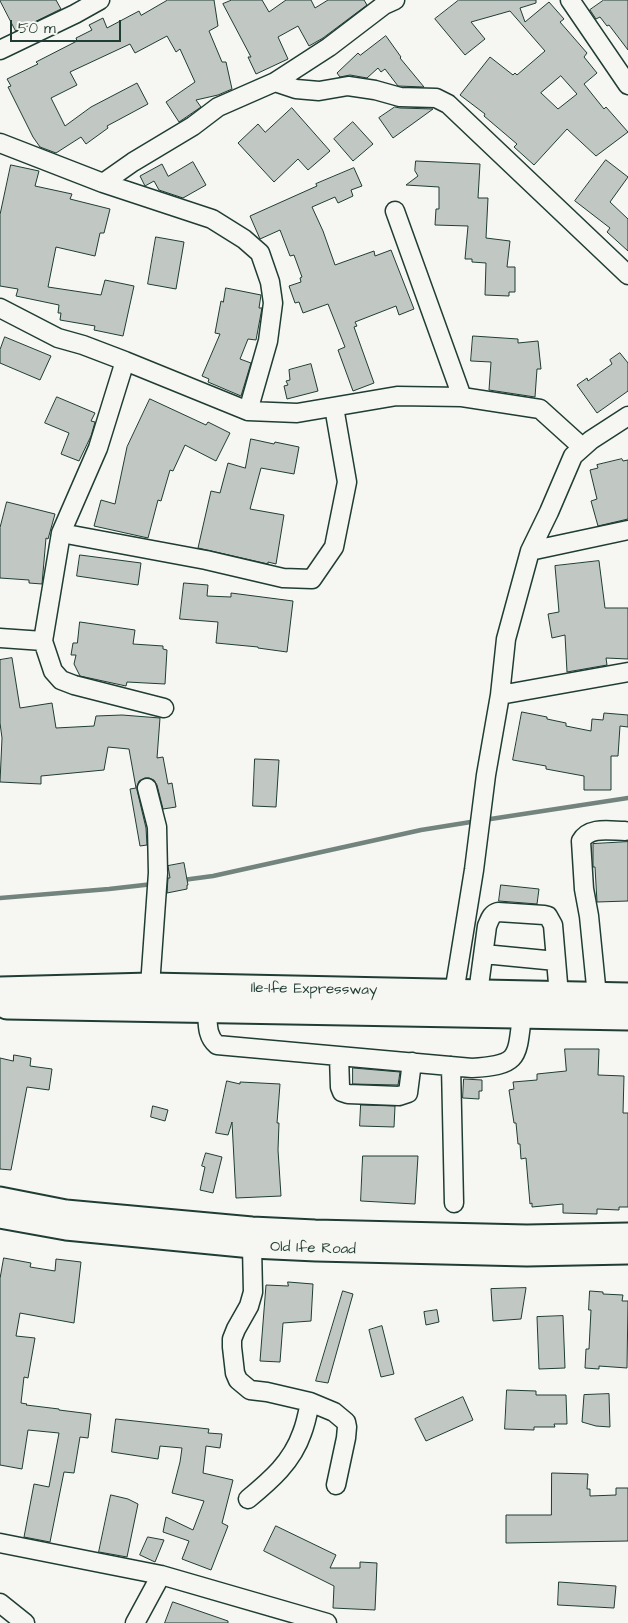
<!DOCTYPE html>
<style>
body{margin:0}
#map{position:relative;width:628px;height:1623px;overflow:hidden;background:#f6f6f2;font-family:"Architects Daughter",sans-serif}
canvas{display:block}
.scale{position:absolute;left:10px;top:20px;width:111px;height:22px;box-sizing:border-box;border:2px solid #1f3d34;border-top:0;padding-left:6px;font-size:15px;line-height:18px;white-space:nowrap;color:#1f3d34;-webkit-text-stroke:4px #f6f6f2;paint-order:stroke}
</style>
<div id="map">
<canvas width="628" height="1623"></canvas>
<div class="scale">50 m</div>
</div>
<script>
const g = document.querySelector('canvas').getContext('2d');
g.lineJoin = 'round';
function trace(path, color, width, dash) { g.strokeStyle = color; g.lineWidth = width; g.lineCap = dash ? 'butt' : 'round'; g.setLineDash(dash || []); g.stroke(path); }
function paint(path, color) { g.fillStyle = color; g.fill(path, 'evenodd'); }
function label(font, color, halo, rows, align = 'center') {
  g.font = font + ' "Architects Daughter",sans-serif'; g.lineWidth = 4; g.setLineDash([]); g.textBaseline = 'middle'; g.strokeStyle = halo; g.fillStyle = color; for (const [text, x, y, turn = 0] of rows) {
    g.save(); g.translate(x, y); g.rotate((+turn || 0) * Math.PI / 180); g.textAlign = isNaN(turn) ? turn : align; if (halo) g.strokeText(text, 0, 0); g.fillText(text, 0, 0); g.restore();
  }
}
const stream = new Path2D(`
 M484 820 628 798
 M183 880 213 876 421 830 477 821
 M0 898 109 889 153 884`);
const building = new Path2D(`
 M0 0H56L61 9 16 31Z
 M168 0H214L218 26 209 31 222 62H226L232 89 218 95 196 100 201 107 179 122 166 102 195 82 180 49 176 52 167 36 135 53 130 44 70 72 77 85 51 98 65 126 91 107 137 83 148 104 107 126 108 128 86 144 81 137 56 153 40 147 33 137 8 87 11 86 7 79 38 64 36 62 77 41 76 38 92 30 89 25 103 18 107 28 139 11 141 15Z
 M232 0H262L269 12 286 0H311L315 8 328 0H364L367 5 323 38 309 46 298 26 278 37 288 59 256 74 248 57H251L223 4Z
 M459 0H536V3L520 8 525 22 549 2 564 19 560 22 587 53 584 57 597 73 584 84 604 109 606 107 628 132 596 156 567 129 534 165 514 147 517 144 484 116 485 114 460 95 490 57 513 75 515 73 517 75 545 51 510 11 471 22 485 39 465 55 435 19ZM561 76 577 94 558 109 541 93Z
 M604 0H628V50L609 25 607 26 600 17 596 19 590 10Z
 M386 36 401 57 400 58 424 87 398 86 385 69 381 72 378 68 367 78 350 75 340 77 337 73 358 53 360 55Z
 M395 107 400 108 433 109 393 138 379 118Z
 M292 108 330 151 308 170 298 159 274 182 238 143 258 124 265 132Z
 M353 122 373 144 353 161 334 139Z
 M606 160 628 177 610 202 628 219V251L607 232 610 228 575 201Z
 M416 161 480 164 478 198H488L486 238 510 241 507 267H515V292H509V296L485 295 486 263 472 262V259H465L468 226 435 225 436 209H439V187L406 185 418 176 415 171Z
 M193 162 206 185 183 198 159 190 154 181 145 186 140 176 162 164 168 176Z
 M11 165 39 171 35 186 72 194 70 199 110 209 104 233H100L95 256 56 247 48 287 101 295 105 280 134 286 123 336 94 330 95 326 60 320 61 313H58L59 305 16 296 18 289 0 286V215Z
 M354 168 362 186 351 190 353 196 338 203 335 197 312 207 323 231 335 265 374 251 375 256 391 250 414 309 399 315 396 306 355 322 357 326 354 327 374 383 353 391 338 350 345 347 328 304 303 313 299 302 295 303 289 286 301 282 300 278 302 277 294 255 290 256 280 230 260 239 250 216 317 186 316 184Z
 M156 237 184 242 176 289 148 284Z
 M226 288 261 295 259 308H262L256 340 248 339 240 359 251 363 241 396 208 382 209 379 202 376 220 334 215 333 221 301 223 302Z
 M473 336 518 339V343L538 341 541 369H537L535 397 489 390 491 362 471 361Z
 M5 337 51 356 40 380 0 363V350Z
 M620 353 628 363V391L597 413 577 385 587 378 588 381 612 364 610 360Z
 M311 364 318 391 287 399 284 386 288 385 286 381 290 380 289 370Z
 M57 397 95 413 91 421 95 422 91 436 79 461 61 454 69 433 45 423Z
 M150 399 206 425 208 422 230 433 216 461 185 445 173 471 170 470 161 501 158 500 148 538 94 526 101 500 115 504 127 447Z
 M251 439 274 444 275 442 299 447 294 474 261 468 250 509 284 515 276 564 268 562V564L198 548 211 491 220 493 228 463 245 468Z
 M622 459 623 461 628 460V519L598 526 591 501 597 499 590 470 598 468 597 465Z
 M7 502 55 514 48 539 46 538 42 584 29 583V580L0 578V528Z
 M80 555 141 563 138 585 77 576Z
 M599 561 605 608H628V659L606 658 607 665 567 672 565 635 552 638 548 614 559 612 555 566Z
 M184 583 208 585 207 596 231 597V593L293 601 287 652 258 648V647L216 643 218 622 180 619Z
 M80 622 135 630 133 644 163 646V649L167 650 165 684 127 682 126 686 80 676 74 664 76 655H71L73 643H77Z
 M12 658 20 708 52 703 56 728 94 726 96 716 122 715 160 718 157 758 163 757 168 784 172 783 176 807 163 809 157 785 154 780 149 778H145L139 781 137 786V790L146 828 147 845 140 846 130 789 136 788 129 749 108 747 104 770 41 776V784L0 782 2 738 0 723V660Z
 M522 712 547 717V719L566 723V726L591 731 592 719 603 720 604 713 628 715V727L620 726 618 756H611V790H584V776L546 769V766L513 760Z
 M255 759 279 760 276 807 253 806Z
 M628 842V901L597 902 595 867H593V844Z
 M184 863 188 885H187V889L167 893 168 878H170L168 866Z
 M501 885 539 889 537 904 499 901Z
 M565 1049H599L598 1075 624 1076 623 1113H628V1207H619V1210L597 1209V1214L563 1213V1204L532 1207V1203L530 1204 526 1158 521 1159 520 1144H518L516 1123H514L509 1090 514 1089 513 1082 537 1080V1074L566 1071Z
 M14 1055 31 1058 30 1066 52 1069 49 1090 27 1087 11 1170 0 1169V1058L13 1061Z
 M353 1068 400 1072 398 1085 353 1084Z
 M464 1079 482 1080V1091H479V1099L463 1098Z
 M227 1081 240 1084V1082L280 1084 277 1123H279L278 1150 281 1196 236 1198 232 1122 228 1135 216 1133Z
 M361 1105 395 1106 394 1127 360 1126Z
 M153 1106 168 1110 165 1121 151 1117Z
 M206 1153 222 1157 213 1193 200 1190 205 1167 202 1166Z
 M363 1156H418L415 1204 361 1201Z
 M4 1258 31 1263 30 1267 55 1271 56 1259 81 1262 74 1323 20 1313 16 1336 35 1338 28 1378 24 1377 21 1403 27 1404 26 1405 59 1409V1410L91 1414 88 1438 80 1437 74 1473 64 1472 50 1542 24 1537 34 1484 49 1487 59 1433 28 1430 22 1469 0 1465V1279Z
 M288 1282 313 1284 311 1321 283 1323 280 1362 260 1361 266 1285 288 1286Z
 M526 1288 521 1319 493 1321 491 1289Z
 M343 1291 353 1294 328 1383 316 1381Z
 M590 1291 603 1292V1294L623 1295 622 1301H628L627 1368 599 1366V1369L585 1368 586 1349H589L591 1310H589Z
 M437 1310 439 1322 426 1325 424 1312Z
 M563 1316 565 1368 539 1369 537 1317Z
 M382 1326 394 1374 381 1377 369 1330Z
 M507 1390 536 1391V1395H566L567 1424H554L555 1427H534V1430L505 1429Z
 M609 1394 610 1427 596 1426 582 1422 584 1395Z
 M463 1397 473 1420 426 1441 415 1419Z
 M116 1419 209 1429 208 1433 222 1434 220 1448 206 1446 203 1473 233 1480 222 1523 228 1526 211 1570 182 1559 189 1541 163 1532 166 1517 193 1530 204 1501 172 1493 180 1462 182 1448 160 1446 158 1459 112 1452Z
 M552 1473 588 1474 587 1489H590V1496L616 1495V1488H628V1541L506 1543V1515H551Z
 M111 1495 128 1499 138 1504 127 1557 99 1552Z
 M276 1526 336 1555 330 1568H360V1562L377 1563 375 1610 333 1608 334 1586 264 1551Z
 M148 1537 164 1540 155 1562 140 1555Z
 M559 1582 616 1586 614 1608 558 1605Z
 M173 1602 228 1621V1623H165Z`);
const minor = new Path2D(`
 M570 0 628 85
 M0 50 75 14 100 0
 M275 82 296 89 319 91 348 86 375 90 400 97 436 98 448 104 628 275
 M0 143 103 183 212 219 244 239 260 253 270 282 273 303 268 341 248 411
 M103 183 133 162 193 126 218 107 275 82 329 47 384 5 395 0
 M395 211 462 397
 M0 308 58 338 83 345 125 361 248 411 297 413 397 396 462 397 540 409 582 447
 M125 361 98 448 61 533 43 641 53 671 61 680 74 685 164 708
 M61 533 206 560 283 578 312 579 334 547 347 482 334 407
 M530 551 628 530
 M0 638 43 641
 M500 695 628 672
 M147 788 157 827 158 873 150 986
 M484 954 556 961
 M454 993 474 870 486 775 500 695 506 639 530 551 549 512 573 456 591 440 628 416
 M478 993 487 926C490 919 491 914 498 912L544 915 548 916 553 925 559 995
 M597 996 589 916 584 889 581 841C589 826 611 831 625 831
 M207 1009C208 1022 206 1036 217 1045L472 1068C519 1065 517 1059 522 1015
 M339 1056 340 1087 342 1092 348 1094 399 1096 408 1093 412 1062
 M451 1066 454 1203
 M252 1247 253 1292 249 1306 236 1329 232 1339V1347L235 1373 238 1380 250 1390 267 1392 310 1402 334 1412 346 1422 347 1427 346 1438 336 1485
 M248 1499C271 1480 292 1462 302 1433 306 1423 308 1412 310 1402
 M0 1543 161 1575 327 1623
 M0 1603 25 1623
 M135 1623 161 1575`);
const major = new Path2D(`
 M0 1198 66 1211 252 1228 315 1231 527 1236 628 1234
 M0 1217 66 1229 252 1247 316 1250 527 1255 628 1253`);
const highway = new Path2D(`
 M0 990 150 986 628 996
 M7 1006 628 1017`);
const streetNames = [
 ["Ile-Ife Expressway",314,990,1],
 ["Old Ife Road",313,1249,2]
];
trace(stream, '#72847d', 4.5);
paint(building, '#c1c8c3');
trace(building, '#1f3d34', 1);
trace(minor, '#1f3d34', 21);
trace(major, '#1f3d34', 25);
trace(highway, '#1f3d34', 29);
trace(minor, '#f6f6f2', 18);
trace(major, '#f6f6f2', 21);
trace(highway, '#f6f6f2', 25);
label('15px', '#1f3d34', '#f6f6f2', streetNames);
</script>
